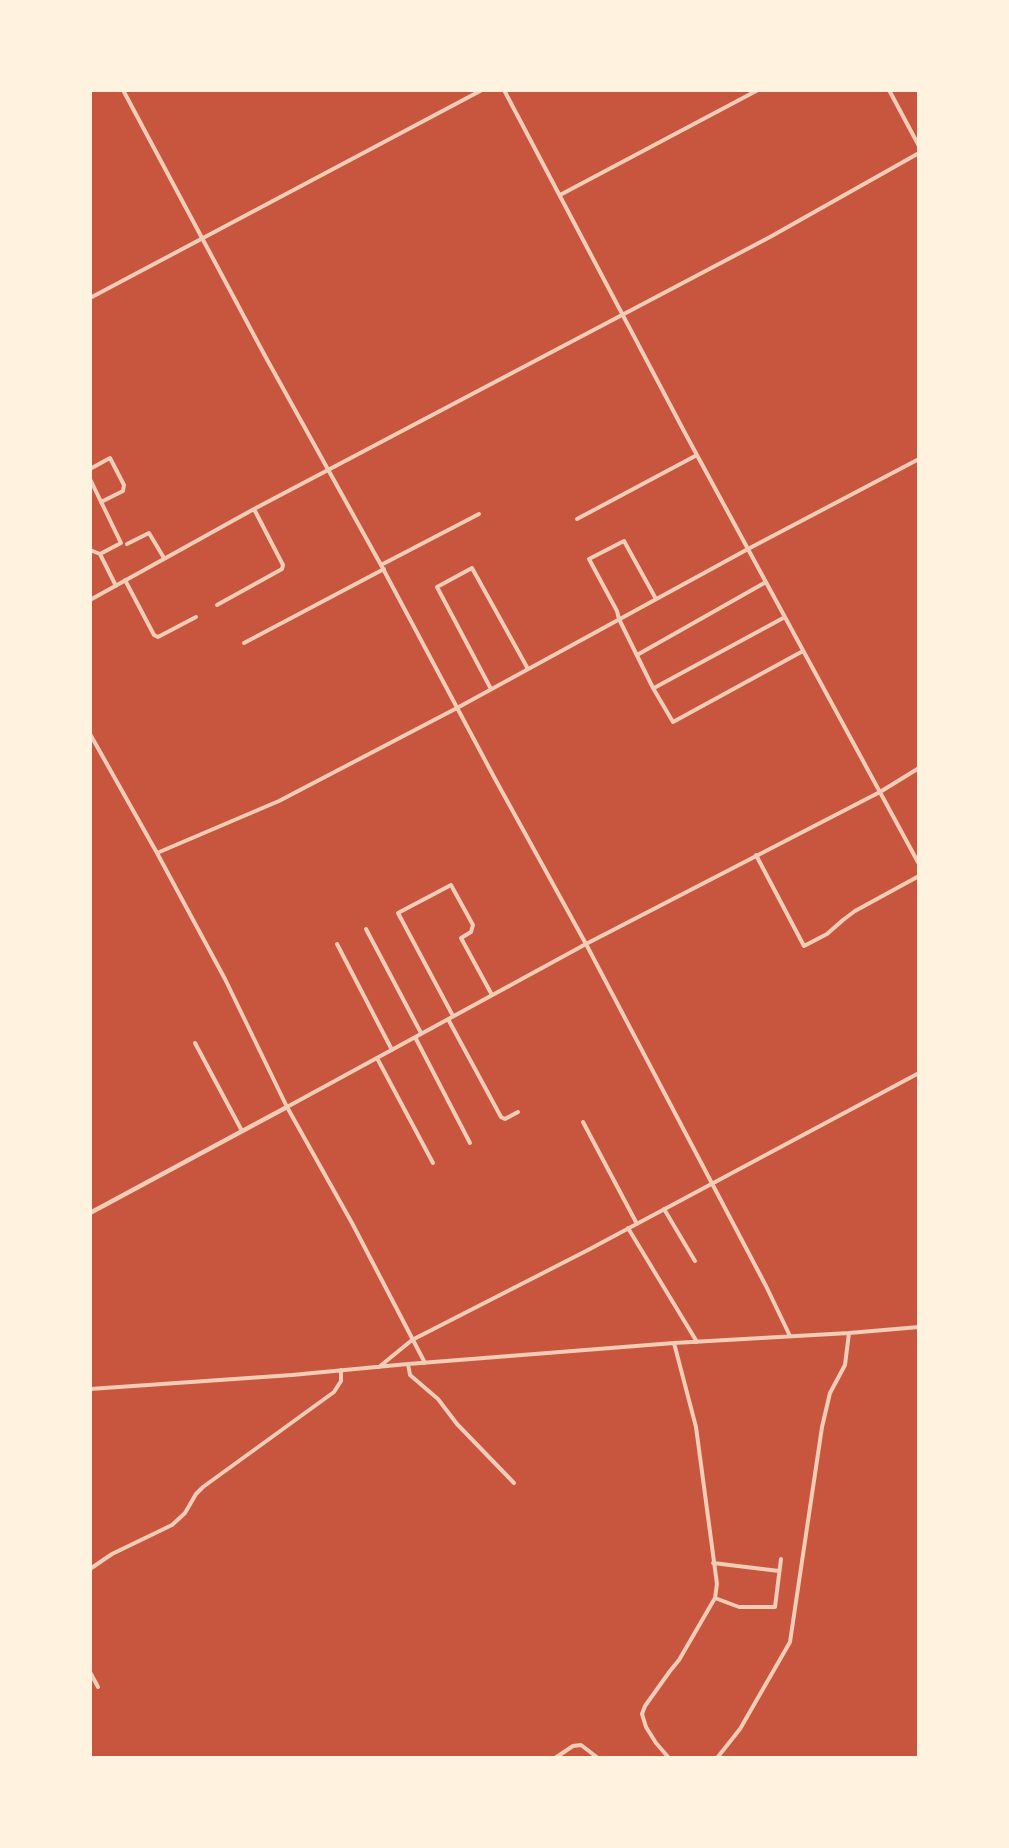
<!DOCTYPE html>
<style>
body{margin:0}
#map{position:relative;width:1009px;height:1848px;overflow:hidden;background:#c8553d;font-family:Commissioner,sans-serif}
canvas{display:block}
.frame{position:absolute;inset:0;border:92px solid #fff3e0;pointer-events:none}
</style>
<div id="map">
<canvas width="1009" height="1848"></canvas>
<div class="frame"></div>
</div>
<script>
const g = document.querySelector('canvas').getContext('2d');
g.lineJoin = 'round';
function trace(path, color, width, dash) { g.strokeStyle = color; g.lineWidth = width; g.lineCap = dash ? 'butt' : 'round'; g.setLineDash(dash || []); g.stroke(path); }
const minor = new Path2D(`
 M123 90 264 354 381 565 494 777 586 944 766 1286 790 1336
 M504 90 685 433 919 864
 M889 90 919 146
 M560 195 758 90
 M90 298 482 90
 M90 469 110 458 124 485 123 491 101 502
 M90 479 121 543 100 554
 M577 519 697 455
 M127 544 149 533 164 558
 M90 550 100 554 116 586
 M381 565 479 514
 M125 580 154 635 158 637 196 617
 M656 599 624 541 589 559 617 611 619 619 653 688 673 722 803 651
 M90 600 254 509 770 237 919 153
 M217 605 282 569 283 565 254 509
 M244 643 384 569
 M637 655 766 582
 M654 688 785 617
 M491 689 437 587 472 568 528 669
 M90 734 157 853 225 979 287 1107 352 1223 425 1363
 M157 853 279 801 457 708 748 549 919 459
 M756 855 804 946 827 934 843 920 855 911 919 876
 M366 929 421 1033
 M337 944 392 1050
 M453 1016 398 913 451 885 473 925 471 932 461 938 492 995
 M448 1019 501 1117 505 1119 518 1112
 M415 1037 470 1143
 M195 1043 242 1131
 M377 1058 433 1163
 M287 1107 586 944 880 792 919 768
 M583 1122 637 1224
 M664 1209 695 1261
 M628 1228 697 1342
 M408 1364 410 1375 438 1399 457 1424 514 1483
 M379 1367 412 1340 588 1250 919 1073
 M90 1389 292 1375 408 1364 674 1343 849 1333 919 1327
 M713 1563 779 1571
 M90 1569 112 1554 172 1525 185 1513 196 1494 203 1487 334 1392 341 1381V1370
 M715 1598 739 1607H775L781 1559
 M90 1672 98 1687
 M555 1758 573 1746 581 1745 598 1758
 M669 1758 656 1743 646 1727 642 1714 645 1706 670 1671 679 1660 715 1598 717 1584 696 1427 674 1343
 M717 1758 740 1729 790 1642 822 1427 830 1393 845 1365 849 1333`);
const tertiary = new Path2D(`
 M90 1213 287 1107`);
trace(minor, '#f1ccb7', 4);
trace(tertiary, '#f1ccb7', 4.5);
</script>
